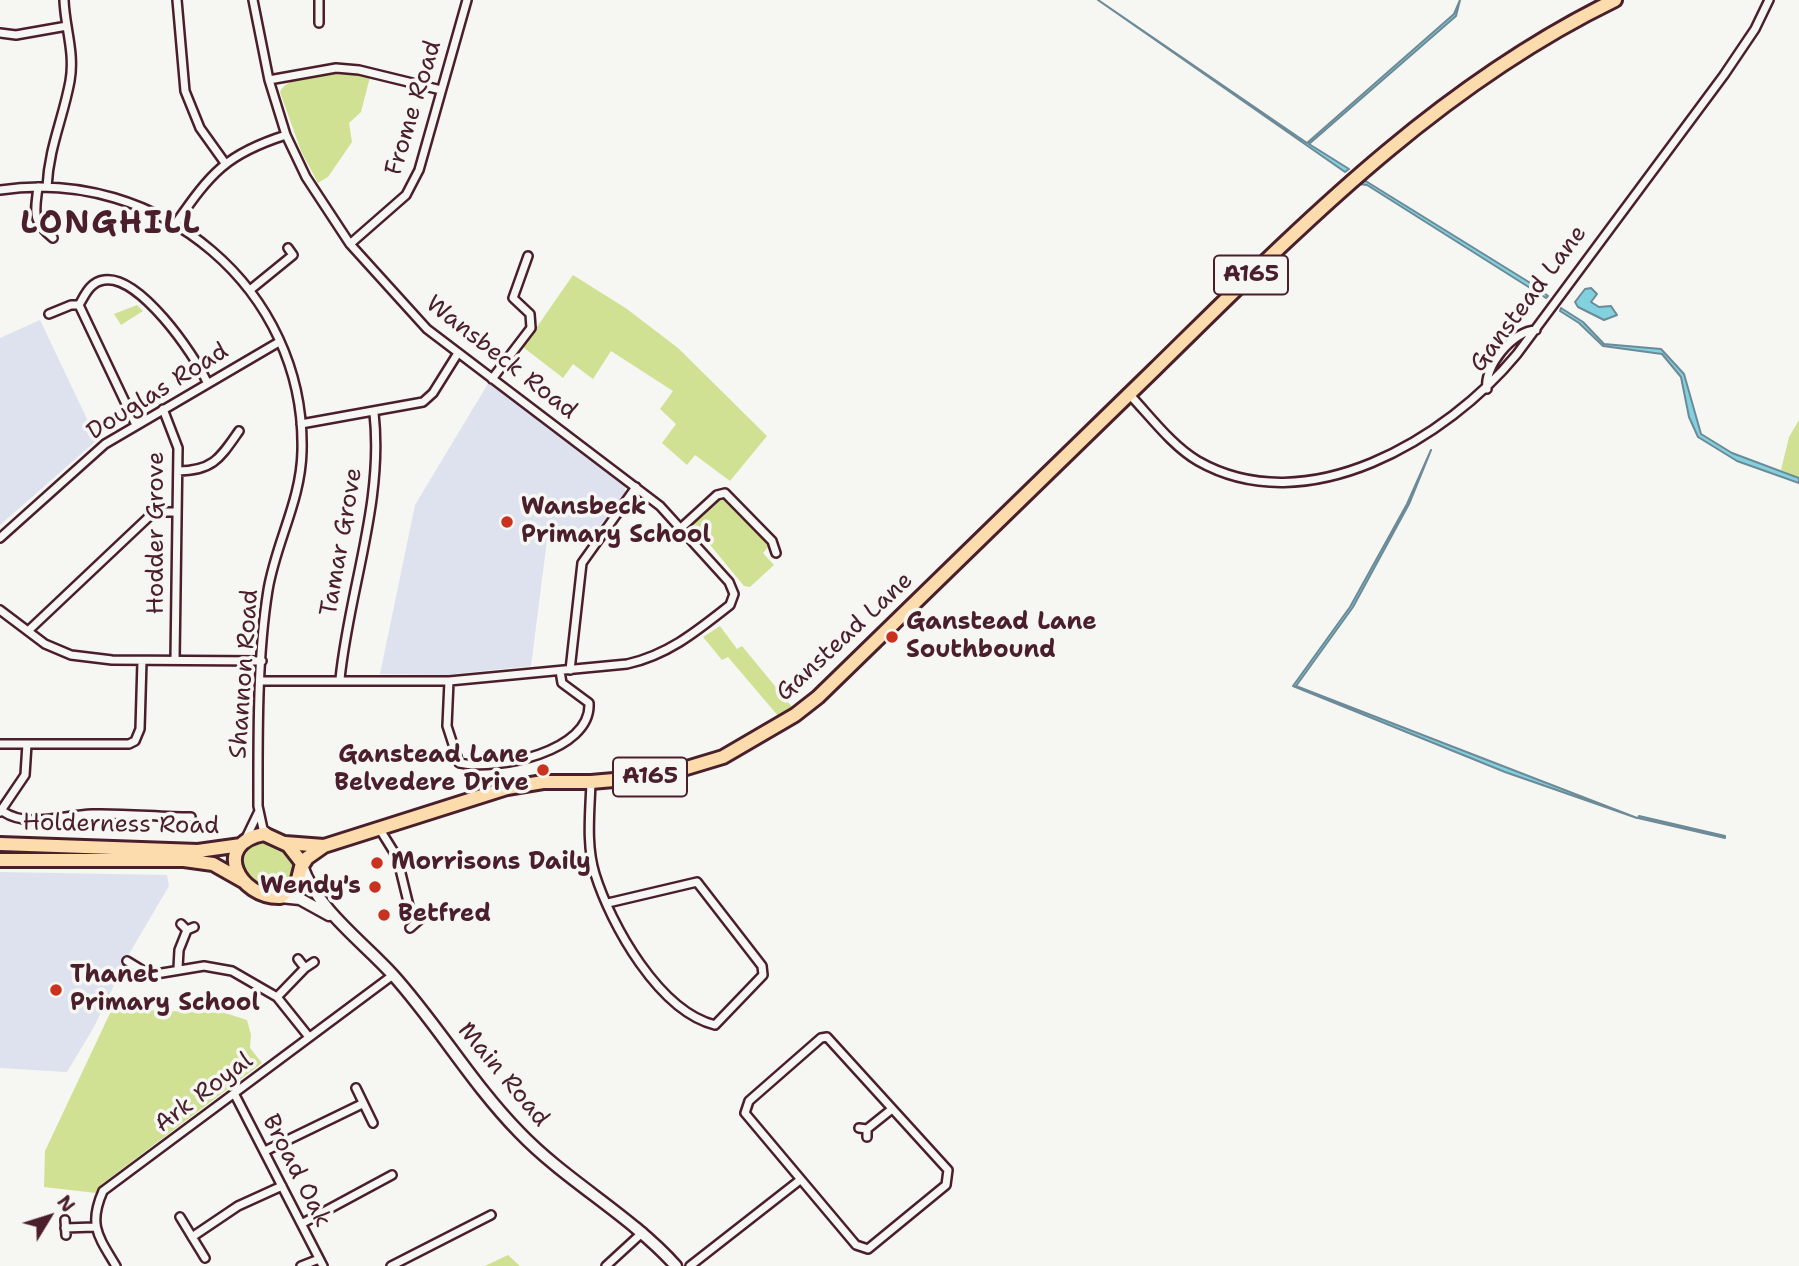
<!DOCTYPE html>
<style>
body{margin:0}
#map{position:relative;width:1799px;height:1266px;overflow:hidden;background:#f6f6f2;font-family:"Shantell Sans",sans-serif}
canvas{display:block}
.north{position:absolute;left:14px;top:1182px;width:70px;height:70px;-webkit-text-stroke:5px #f6f6f2;paint-order:stroke;rotate:52deg;font-size:19px;font-weight:700;line-height:28px;text-align:center;color:#4a1f2b}
.north::after{content:'';display:block;margin:auto;width:24px;height:32px;background:#4a1f2b;clip-path:polygon(50% 0,100% 100%,50% 72%,0 100%)}
</style>
<div id="map">
<canvas width="1799" height="1266"></canvas>
<div class="north">N</div>
</div>
<script>
const g = document.querySelector('canvas').getContext('2d');
g.lineJoin = 'round';
function paint(path, color) { g.fillStyle = color; g.fill(path, 'evenodd'); }
function trace(path, color, width, dash) { g.strokeStyle = color; g.lineWidth = width; g.lineCap = dash ? 'butt' : 'round'; g.setLineDash(dash || []); g.stroke(path); }
function label(font, color, halo, rows, align = 'center') {
  g.font = font + ' "Shantell Sans",sans-serif'; g.lineWidth = 7; g.setLineDash([]); g.textBaseline = 'middle'; g.strokeStyle = halo; g.fillStyle = color; for (const [text, x, y, turn = 0] of rows) {
    g.save(); g.translate(x, y); g.rotate((+turn || 0) * Math.PI / 180); g.textAlign = isNaN(turn) ? turn : align; if (halo) g.strokeText(text, 0, 0); g.fillText(text, 0, 0); g.restore();
  }
}
const built = new Path2D(`
 M40 320 97 440 0 525V338Z
 M489 382 625 486V494L584 546 547 540 531 666 445 675 380 674 415 505Z
 M0 872 167 875 169 886 129 954 94 1027 67 1072 0 1068Z`);
const green = new Path2D(`
 M346 74 370 77 361 112 349 123 352 142 328 177 318 183 301 151 280 92C288 74 328 74 346 74Z
 M573 275 627 309 678 348 767 436 730 481 695 455 687 465 662 443 676 424 660 409 673 391 611 351 593 379 573 364 563 378 523 347Z
 M137 305 143 311 121 325 114 314Z
 M1799 420V478L1781 470 1789 437Z
 M720 498 728 499 771 544 763 553 774 565 750 587 744 586 692 523Z
 M720 626 737 649 742 646 793 708 779 717 728 657 722 660 703 637Z
 M262 840 277 843 296 864 294 879C291 882 285 889 280 891 265 897 247 879 242 866L248 847Z
 M112 1009 225 1013 247 1020 251 1035 250 1048 262 1063 102 1184 96 1193 44 1187 45 1151Z
 M508 1255 520 1266H485Z`);
const water = new Path2D(`
 M1098 0 1307 143 1454 14 1460 0 1456 16 1309 144 1349 169 1345 172Z
 M1364 180 1532 284 1548 296 1546 298 1367 185 1359 184Z
 M1591 288 1597 294 1591 302 1599 307 1611 306 1617 315 1604 320 1578 307 1575 302 1585 289Z
 M1561 308 1583 322 1604 344 1661 349 1684 374 1701 434 1732 453 1799 478V483L1737 461 1698 437 1689 417 1681 377 1662 354 1603 346 1579 323 1560 311Z
 M1431 450 1409 504 1353 607 1296 686 1637 818 1505 772 1293 686 1350 607 1407 504Z
 M1639 816 1725 836V838L1638 818Z`);
const street = new Path2D(`
 M177 0 185 91 200 128 225 163
 M253 0 269 80 286 135 306 177 350 244 427 329 660 506 729 582 734 594 730 605C697 631 668 655 627 664L449 681H262
 M319 23V0
 M0 33 16 35 67 26
 M269 80 336 68 359 70 441 90
 M38 187C35 213 31 220 53 238
 M47 187C49 147 63 119 70 81 75 52 65 28 64 0
 M0 190C158 166 306 289 302 451 301 501 276 542 268 590 257 658 258 736 258 806L263 829 269 834
 M176 223C211 173 226 154 286 135
 M350 244 406 195 419 170 467 0
 M250 290 293 255 288 248
 M49 314 71 305H79
 M492 379 531 328 530 314 513 298 528 256
 M1487 389C1483 368 1513 330 1536 330
 M1129 394C1150 416 1172 446 1198 461 1307 523 1447 439 1517 354L1724 75 1755 29 1769 0
 M163 409 178 448 175 659
 M301 424 423 402 433 393 458 353
 M136 425 79 305C85 295 90 282 104 280 139 274 194 354 207 382
 M178 471C213 471 220 458 239 431
 M682 527 717 495 725 493 772 541 776 553
 M0 538 105 444 279 342
 M0 610 45 644 71 655 112 660 262 661
 M28 631 154 512H176
 M570 670 582 563 636 487
 M340 679C349 590 384 502 374 413
 M449 681 447 726 459 763C496 771 592 752 589 703L562 683 560 671
 M0 744H129L135 741 140 729 142 661
 M591 782C590 812 586 845 595 874 611 925 659 1011 715 1025L763 975 762 966 697 882 608 903
 M2 811C29 829 62 815 92 814 125 813 159 817 191 817
 M0 812 25 775 27 744
 M379 828 397 857 410 910 418 919
 M245 840 258 813
 M181 924 187 930 194 927
 M410 928 426 914
 M298 959 305 968 314 962
 M127 961 150 975 204 966 232 971 277 997 309 1037
 M178 968 179 950 187 930
 M277 997 305 968
 M827 1037 948 1170 946 1185 868 1249 856 1245 745 1113 749 1101 821 1038Z
 M356 1088 373 1123
 M235 1095 323 1266
 M859 1128 867 1129V1137
 M867 1129 892 1109
 M265 1151 362 1104
 M180 1217 205 1258
 M65 1220 66 1235
 M303 1223 392 1175
 M65 1228 94 1227
 M192 1237 238 1206 282 1186
 M116 1266C98 1236 88 1225 103 1191L393 975
 M301 1266 319 1259
 M391 1266 491 1215
 M606 1266 643 1232
 M690 1266 800 1180`);
const secondary = new Path2D(`
 M302 866C318 910 362 941 393 975 438 1025 472 1084 519 1132 567 1182 629 1214 676 1266
 M280 897 300 899 329 915`);
const highway = new Path2D(`
 M264 834 288 845 302 863 297 883 280 897C239 898 211 844 264 834Z
 M285 843 324 846
 M0 844 198 851 241 845
 M0 860H184L213 864 243 881
 M302 866 307 858 324 846 507 788 543 782H591L660 776 723 757 795 715 818 697C930 587 1043 479 1155 369 1297 230 1434 88 1615 0`);
const markers = [
 [507,522,7,"#c8321e"],
 [892,637,7,"#c8321e"],
 [543,770,7,"#c8321e"],
 [377,863,7,"#c8321e"],
 [375,887,7,"#c8321e"],
 [384,915,7,"#c8321e"],
 [56,990,7,"#c8321e"]
];
const shields = [
 [1251,275,74],
 [650,777,74]
];
const shieldNames = [
 ["A165",1251,275],
 ["A165",650,777]
];
const streetNames = [
 ["Frome Road",414,108,-73],
 ["Ganstead Lane",1529,299,-53],
 ["Wansbeck Road",501,358,38],
 ["Douglas Road",158,392,-32],
 ["Hodder Grove",157,533,-90],
 ["Tamar Grove",342,542,-80],
 ["Ganstead Lane",845,637,-43],
 ["Shannon Road",245,674,-86],
 ["Holderness Road",121,825,1],
 ["Main Road",503,1075,50],
 ["Ark Royal",204,1093,-37],
 ["Broad Oak",296,1171,63]
];
const poiNames = [
 ["Wansbeck",521,508],
 ["Primary School",521,536],
 ["Ganstead Lane",906,623],
 ["Southbound",906,651],
 ["Ganstead Lane",529,756,"right"],
 ["Belvedere Drive",529,784,"right"],
 ["Morrisons Daily",391,863],
 ["Wendy's",361,887,"right"],
 ["Betfred",398,915],
 ["Thanet",70,976],
 ["Primary School",70,1004]
];
const districtNames = [
 ["LONGHILL",111,225]
];
paint(built, '#dde2ee');
paint(green, '#d0e194');
paint(water, '#82d1df');
trace(water, '#6c8a97', 2);
trace(street, '#4a1f2b', 12);
trace(secondary, '#4a1f2b', 15);
trace(highway, '#4a1f2b', 18);
trace(street, '#f6f6f2', 7);
trace(secondary, '#f6f6f2', 10);
trace(highway, '#fcdcac', 12);
for (const [x, y, r, color] of markers) { const dot = new Path2D(); dot.arc(x, y, r, 0, 2 * Math.PI); g.fillStyle = color; g.fill(dot); trace(dot, '#f6f6f2', 2.5); }
for (const [x, y, w] of shields) { const box = new Path2D(); box.roundRect(x - w / 2, y - 19.5, w, 39, 5); g.fillStyle = '#f6f6f2'; g.fill(box); trace(box, '#4a1f2b', 2); }
label('bold 23px', '#4a1f2b', null, shieldNames);
label('24px', '#4a1f2b', '#f6f6f2', streetNames);
label('bold 24px', '#4a1f2b', '#f6f6f2', poiNames, 'left');
g.letterSpacing = '2px';
label('bold 32px', '#4a1f2b', '#f6f6f2', districtNames);
g.letterSpacing = '0px';
</script>
